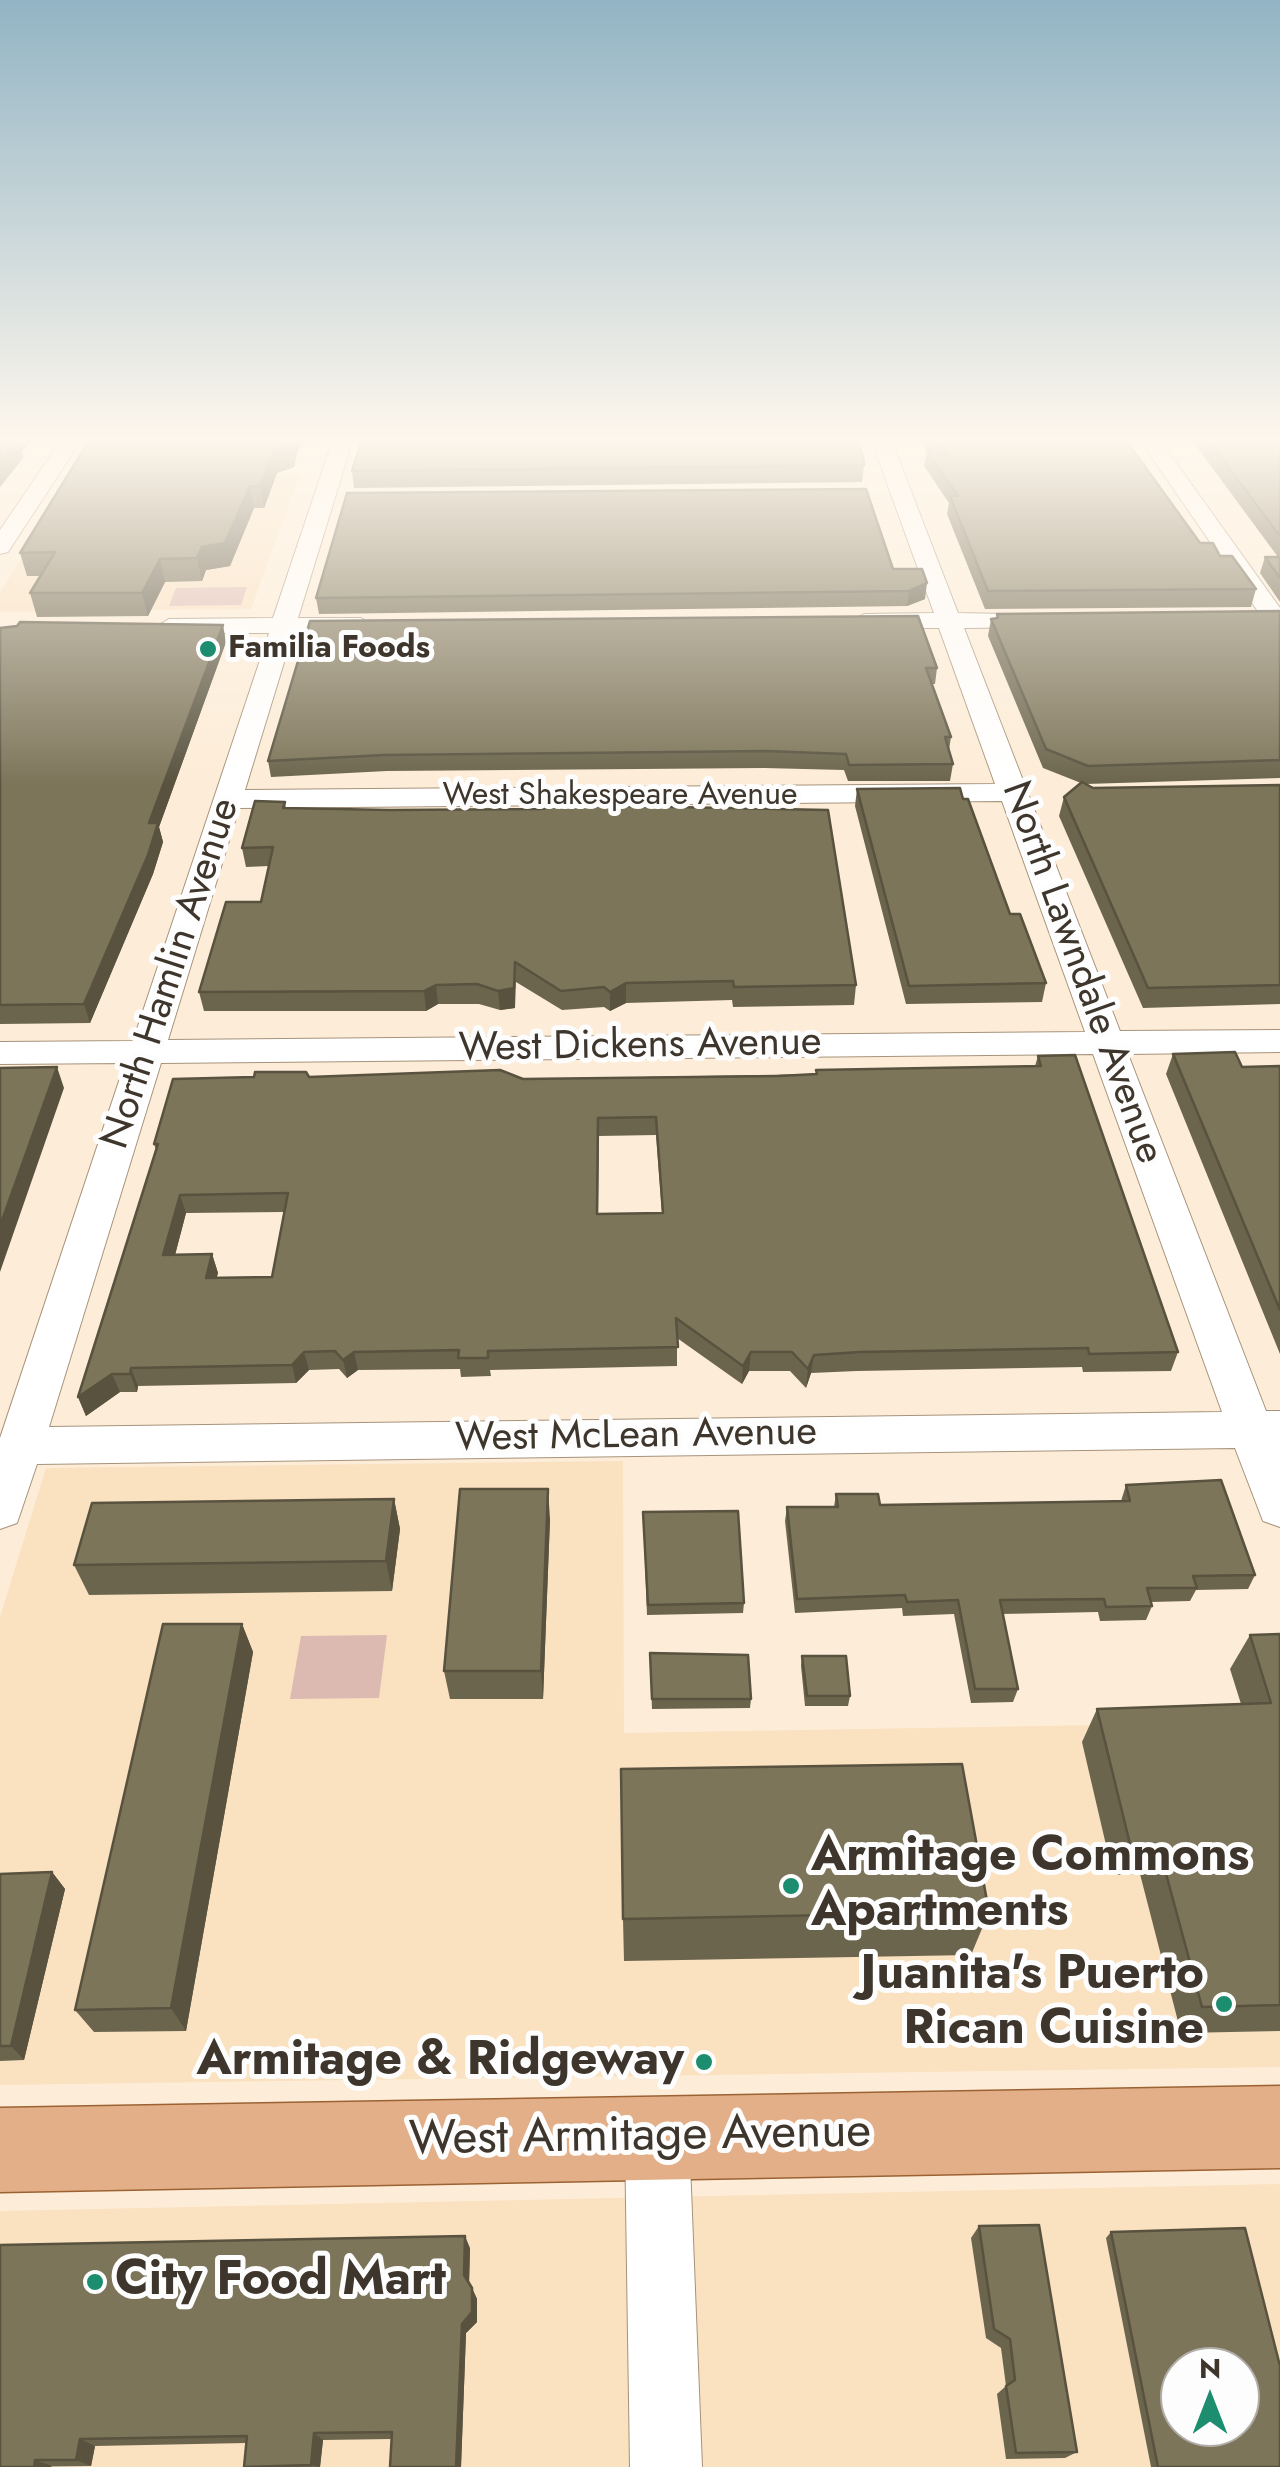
<!DOCTYPE html>
<style>
body{margin:0}
#map{position:relative;width:1280px;height:2467px;overflow:hidden;background:#fdedd8;font-family:Jost,sans-serif}
canvas{display:block}
.north{position:absolute;left:1160px;top:2347px;width:100px;height:100px;box-sizing:border-box;background:#fdfdfd;border:2px solid #b1ada9;border-radius:50%;rotate:0deg;font-size:28px;font-weight:700;line-height:40px;text-align:center;color:#3e362c}
.north::after{content:'';display:block;margin:auto;width:35px;height:45px;background:#1c8d6e;clip-path:polygon(50% 0,100% 100%,50% 72%,0 100%)}
</style>
<div id="map">
<canvas width="1280" height="2467"></canvas>
<div class="north">N</div>
</div>
<script>
const g = document.querySelector('canvas').getContext('2d');
g.lineJoin = 'round';
function paint(path, color) { g.fillStyle = color; g.fill(path, 'evenodd'); }
function trace(path, color, width, dash) { g.strokeStyle = color; g.lineWidth = width; g.lineCap = dash ? 'butt' : 'round'; g.setLineDash(dash || []); g.stroke(path); }
function label(font, color, halo, rows, align = 'center') {
  g.font = font + ' Jost,sans-serif'; g.lineWidth = 10; g.setLineDash([]); g.textBaseline = 'middle'; g.strokeStyle = halo; g.fillStyle = color; for (const [text, x, y, turn = 0] of rows) {
    g.save(); g.translate(x, y); g.rotate((+turn || 0) * Math.PI / 180); g.textAlign = isNaN(turn) ? turn : align; if (halo) g.strokeText(text, 0, 0); g.fillText(text, 0, 0); g.restore();
  }
}
const built = new Path2D(`
 M300 475 251 609 0 612V592L73 476Z
 M623 1461 624 1733 1280 1722V2067L0 2085V1617L46 1468Z
 M1280 2184V2467H0V2211ZM1180 2367H1240V2427H1180Z`);
const green = new Path2D(`
 M247 587 241 605 169 606 176 588Z
 M387 1635 379 1698 290 1699 301 1636Z`);
const minor = new Path2D(`
 M62 439H82L8 552 0 554V530Z
 M333 439H353L298 618H361L373 625 361 632 293 633 245 790 995 784 939 628H864L852 621 864 614 934 613 871 439H891L958 613 1055 615 1058 620 1046 627 964 628 1120 1031 1280 1030V1052L1128 1054 1266 1411H1280V1527L1263 1521 1235 1448 37 1464 17 1523 0 1529V1438L125 1063 0 1064V1042L133 1041 269 633H169L157 626 169 619 273 618ZM1002 801 1085 1032 168 1040 239 808ZM1093 1054 1222 1412 49 1427 161 1063Z
 M1139 439H1159L1280 608V624L1266 623Z
 M657 2106 679 2116 689 2138 702 2467H630L625 2138 635 2116Z`);
const major = new Path2D(`
 M1280 2086V2168L0 2192V2108Z`);
const wall = new Path2D(`
 M90 439H309L298 450 294 467 277 473 264 508H254L230 566 206 570 202 581 165 582 148 616 37 617 30 593 41 576H27L20 553Z
 M920 439H1125L1200 543 1220 556 1256 589 1251 607 985 609 947 514 949 503 924 466 927 450Z
 M1191 439H1280V602L1260 573 1265 557H1278Z
 M864 465 862 482 354 488 352 471Z
 M893 569 925 599 907 606 319 614 316 598Z
 M1280 611V778L1086 784 1093 788 1280 785V1004L1143 1008 1059 816 1064 797 1081 783 1043 768 988 636 991 619H996L997 614Z
 M918 616 937 668 935 684H932L951 737 949 750 953 764 950 781H848L844 770 764 768 387 771 271 777 268 761Z
 M0 628 226 642 159 827 163 842 153 874 90 1023 0 1024Z
 M857 789 963 799 1010 914 1046 983 1042 1002 906 1004 855 806Z
 M285 802 286 809 856 985 854 1005 733 1007 732 1000 626 1003 610 1011 604 1007 562 1010 516 982 515 1008 500 1010 479 1004H438L426 1011H204L199 992 261 902 269 866 246 867 242 848Z
 M1173 1054 1242 1067 1280 1066V1354L1166 1074Z
 M1038 1056 1178 1352 1171 1371 1083 1372 1082 1367 857 1371 811 1373 806 1388 790 1371H749L742 1384 677 1338V1366L490 1370 491 1376 461 1377 460 1369 358 1370 347 1378 339 1369 309 1370 296 1383 138 1386 137 1392H120L86 1416 78 1397 156 1150 154 1144 309 1077 523 1079 816 1074V1070L1035 1066ZM656 1135 662 1213 598 1214 599 1136ZM284 1212 272 1277 216 1278 218 1273 212 1254 175 1255 186 1213Z
 M1126 1485 1255 1575 1248 1589 1196 1590 1190 1601 1151 1602 1152 1606 1146 1620 1100 1621 1098 1612 1002 1614 1018 1689 1013 1702 971 1703 954 1614 903 1616 902 1608 795 1613 785 1521 787 1507H834L836 1494 880 1505 1121 1501Z
 M394 1499 400 1529 392 1591 89 1595 74 1565Z
 M643 1512 744 1603 743 1613 647 1615Z
 M550 1519 543 1699H450L444 1671Z
 M242 1624 253 1652 186 2031 94 2032 75 2010Z
 M1280 1634V2031L1181 2033 1140 1874 1113 1875 1082 1742 1097 1709 1241 1704 1230 1669 1250 1635Z
 M650 1653 751 1699 750 1708 652 1709Z
 M802 1656 850 1696 848 1706H805L801 1666Z
 M52 1872 65 1889 24 2060 0 2061V1874Z
 M989 1912 971 1955 624 1961 623 1919Z
 M979 2226 1077 2452 1065 2458 1006 2459 997 2394 1006 2386 1001 2348 986 2338 971 2238Z
 M1111 2232 1280 2467H1151L1106 2238Z
 M470 2248 469 2282 477 2299V2322L466 2333 461 2467H390L392 2439 323 2440 320 2467H244L246 2443 95 2446 91 2466 0 2467Z`);
const shadedWall = new Path2D(`
 M16 439H32L22 452 24 457 0 487V465Z
 M292 439H309L298 450 294 467 277 473 264 508 260 486 273 452Z
 M250 486 254 508 230 566 206 570 202 581 197 558 202 547Z
 M160 559 165 582 148 616 142 593Z
 M927 583 925 599 907 606 909 591Z
 M223 625 226 642 159 827 163 842 153 874 90 1023 84 1004 149 823Z
 M515 962V1008L500 1010 498 991Z
 M626 983V1003L610 1011V992Z
 M436 985 438 1004 426 1011 424 991Z
 M57 1067 64 1088 0 1272V1226Z
 M180 1195 186 1213 170 1274 163 1255Z
 M212 1254 218 1273 212 1297 206 1278Z
 M304 1352 309 1370 296 1383 292 1365Z
 M354 1352 358 1370 347 1378 343 1360Z
 M751 1352 749 1371 742 1384 743 1366Z
 M814 1355 811 1373 806 1388 808 1369Z
 M131 1368 138 1386 137 1392 130 1374Z
 M112 1374 120 1392 86 1416 78 1397Z
 M548 1489 550 1519 543 1699 541 1671Z
 M394 1499 400 1529 392 1591 386 1561Z
 M242 1624 253 1652 186 2031 171 2008Z
 M52 1872 65 1889 24 2060 11 2046Z
 M465 2236 470 2248 469 2286 464 2275Z
 M472 2288 477 2299V2322L466 2333 461 2467H456L462 2324Z
 M314 2433 323 2440 320 2467 311 2465Z
 M80 2439 95 2446 91 2466 76 2460Z
 M35 2460 52 2466 51 2467H34Z`);
const building = new Path2D(`
 M0 439H16L15 441 19 442 0 465Z
 M90 439H292L290 446 273 452 260 486H250L225 543 202 547 197 558 160 559 142 593H30L55 552 20 553Z
 M362 439H857L863 456 864 465 352 471Z
 M934 439H1125L1200 543H1213L1220 556H1232L1256 589 988 591 950 496H958L926 450 946 455Z
 M1207 439H1280V536Z
 M866 489 893 569H922L927 583 909 591 316 598 347 493Z
 M1265 557H1280V578Z
 M1280 611V760L1088 766 1046 749 991 619 998 618 997 614Z
 M918 616 937 668H926L951 737H945L953 764 849 765 846 754 766 751 384 755 268 761 310 621Z
 M20 622 223 625 149 823H158L148 855 84 1004 0 1005V628L17 626Z
 M1082 782 1093 788 1280 785V985L1148 988 1064 797Z
 M960 788 963 799H968L1010 914H1020L1046 983 909 986 857 789Z
 M255 801 285 802 283 808 390 810 540 809 570 805 828 810 856 985 734 987 733 981 626 983 610 992 604 987 561 991 515 962 514 988 498 991 477 984 436 985 424 991 199 992 226 902H261L273 847 242 848Z
 M1235 1052 1242 1067 1280 1066V1310L1173 1054Z
 M1075 1055 1178 1352 1089 1354 1088 1348 860 1352 814 1355 808 1369 792 1352H751L743 1366 676 1318 678 1347 488 1351V1358H458L459 1350 354 1352 343 1360 335 1351 304 1352 292 1365 131 1368 130 1374H112L78 1397 158 1144H154L173 1079 254 1077 255 1072H306L309 1077 500 1070 523 1079 779 1076 817 1074 816 1070 1041 1066 1038 1056ZM656 1117 663 1213 597 1214 598 1118ZM288 1193 272 1277 206 1278 212 1254 163 1255 180 1195Z
 M57 1067 0 1226V1068Z
 M1221 1480 1255 1575 1193 1576 1197 1588H1147L1152 1606 1106 1607 1104 1599 1000 1600 1018 1689H975L958 1600 907 1602 905 1595 797 1599 787 1507H838L836 1494H878L880 1505 1130 1501 1126 1485Z
 M460 1489H548L541 1671H444Z
 M394 1499 386 1561 74 1565 92 1503Z
 M738 1511 744 1603 648 1605 643 1512Z
 M163 1624H242L171 2008 75 2010Z
 M1280 1634V2005L1202 2007 1158 1844H1130L1097 1709 1271 1703 1250 1635Z
 M650 1653 748 1655 751 1699H652Z
 M802 1656H846L850 1696H807Z
 M962 1764 989 1912 623 1919 621 1769Z
 M52 1872 11 2046H0V1874Z
 M1039 2225 1077 2452 1016 2453 1006 2386 1015 2380 1010 2339 994 2329 979 2226Z
 M1245 2228 1280 2366V2467H1158L1111 2232ZM1180 2367H1240V2427H1180Z
 M465 2236 464 2275 472 2288V2312L462 2324 456 2467H390L392 2432 314 2433 311 2465 244 2467 247 2436 80 2439 76 2460H35L34 2467H0V2245Z`);
const markers = [
 [208,649,10,"#1c8d6e"],
 [791,1886,10,"#1c8d6e"],
 [1224,2004,10,"#1c8d6e"],
 [704,2062,10,"#1c8d6e"],
 [95,2282,10,"#1c8d6e"]
];
const farPoinames = [
 ["Familia Foods",228,649]
];
const farStreetnames = [
 ["West Shakespeare Avenue",620,796]
];
const streetNames = [
 ["North Lawndale Avenue",1081,973,70],
 ["North Hamlin Avenue",172,974,-72],
 ["West Dickens Avenue",640,1047,-1],
 ["West McLean Avenue",636,1437,-1]
];
const nearPoinames = [
 ["Armitage Commons",811,1858],
 ["Apartments",811,1913],
 ["Juanita's Puerto",1204,1976,"right"],
 ["Rican Cuisine",1204,2031,"right"],
 ["Armitage & Ridgeway",684,2062,"right"],
 ["City Food Mart",115,2282]
];
const nearStreetnames = [
 ["West Armitage Avenue",640,2138,-1]
];
paint(built, '#fae1c0');
paint(green, '#ddbab1');
trace(minor, '#a6937b', 2);
trace(major, '#9c6234', 3);
paint(minor, '#fff');
paint(major, '#e2af88');
paint(wall, '#6c654d');
paint(shadedWall, '#58523f');
paint(building, '#7d755a');
trace(building, '#58523f', 2.5);
const sky = g.createLinearGradient(0, 0, 0, 785);
sky.addColorStop(0, '#92b4c4');
sky.addColorStop(0.56, '#fef7ed');
sky.addColorStop(1, '#fef7ed00');
g.fillStyle = sky;
g.fillRect(0, 0, 1280, 785);
for (const [x, y, r, color] of markers) { const dot = new Path2D(); dot.arc(x, y, r, 0, 2 * Math.PI); g.fillStyle = color; g.fill(dot); trace(dot, '#fdfdfd', 4); }
label('bold 32px', '#3e362c', '#fdfdfd', farPoinames, 'left');
label('32px', '#3e362c', '#fdfdfd', farStreetnames);
label('40px', '#3e362c', '#fdfdfd', streetNames);
label('bold 48px', '#3e362c', '#fdfdfd', nearPoinames, 'left');
label('48px', '#3e362c', '#fdfdfd', nearStreetnames);
</script>
